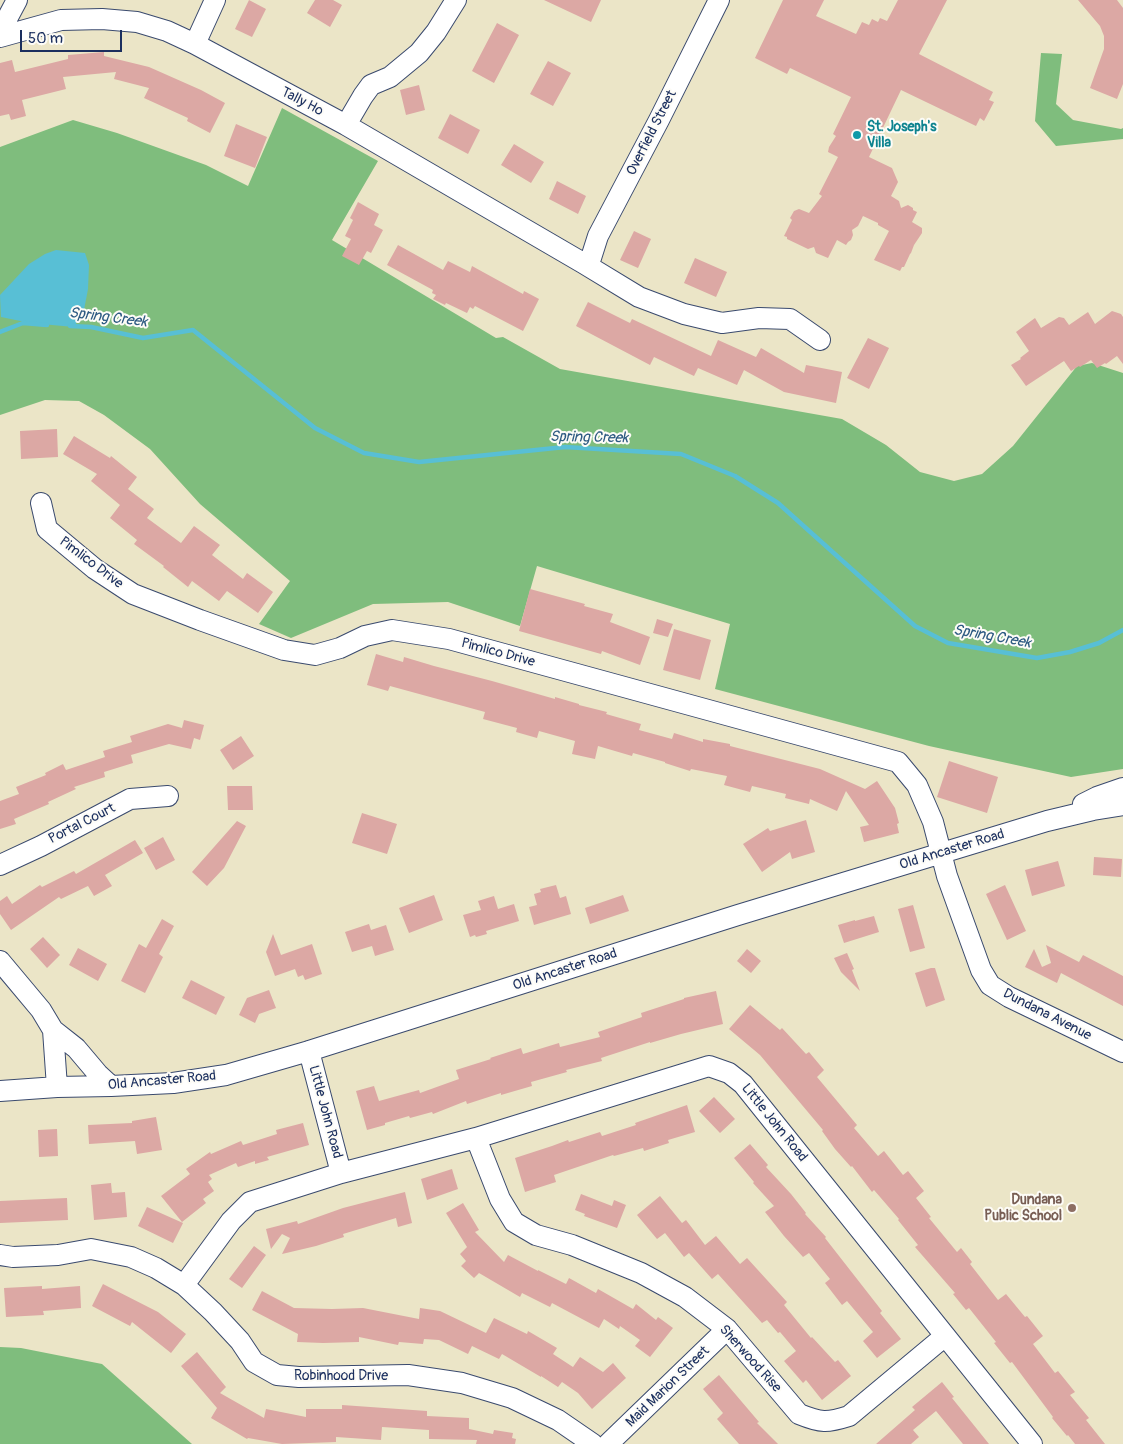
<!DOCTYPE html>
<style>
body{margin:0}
#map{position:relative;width:1123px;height:1444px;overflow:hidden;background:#ebe5c7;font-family:Pangolin,sans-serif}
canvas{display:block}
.scale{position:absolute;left:20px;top:30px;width:102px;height:22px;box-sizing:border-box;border:2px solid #1b2f5e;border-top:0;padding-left:6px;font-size:15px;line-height:18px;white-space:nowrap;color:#1b2f5e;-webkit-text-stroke:4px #fdfcf7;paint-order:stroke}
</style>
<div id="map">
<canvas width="1123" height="1444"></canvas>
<div class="scale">50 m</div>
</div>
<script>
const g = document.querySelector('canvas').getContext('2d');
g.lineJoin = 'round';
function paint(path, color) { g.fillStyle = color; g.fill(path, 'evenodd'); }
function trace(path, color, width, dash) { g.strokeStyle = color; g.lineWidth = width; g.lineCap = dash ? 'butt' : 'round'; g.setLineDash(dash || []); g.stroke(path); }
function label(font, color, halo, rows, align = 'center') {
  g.font = font + ' Pangolin,sans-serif'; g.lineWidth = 4; g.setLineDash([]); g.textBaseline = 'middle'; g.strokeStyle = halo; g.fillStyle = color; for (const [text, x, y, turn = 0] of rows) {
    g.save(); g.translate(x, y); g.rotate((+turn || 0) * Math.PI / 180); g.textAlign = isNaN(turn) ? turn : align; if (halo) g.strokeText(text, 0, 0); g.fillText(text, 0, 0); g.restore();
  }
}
const forest = new Path2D(`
 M1041 53 1062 54 1056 104 1073 120 1121 129 1123 128V139L1056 146 1035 121Z
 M282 108 378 161 332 240 496 338 503 337 560 369 842 419 886 445 920 472 954 481 982 474 1013 446 1077 366 1092 363 1123 373V769L1071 777 929 746 715 689 730 624 537 566 520 626 448 602 373 604 291 638 259 624 290 581 200 504 150 449 104 415 79 401 45 400 0 415V147L73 120 117 133 206 165 248 186Z
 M0 1347 21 1348 102 1364 192 1444H0Z`);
const water = new Path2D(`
 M56 250 85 253 89 265 88 289 84 310 74 327 30 323 1 317 0 295 29 264 45 254Z`);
const stream = new Path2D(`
 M70 326 91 327 143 338 193 330 315 428 364 453 419 462 565 447 681 454 735 476 778 503 915 626 948 643 1037 658 1070 652 1099 643 1123 630
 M0 332 23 323 47 325`);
const building = new Path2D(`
 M249 0 266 9 252 37 235 29Z
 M315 0H333L342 5 330 27 307 13Z
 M544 0H601L591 22Z
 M783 0H824L816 16 856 34 862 22 869 25 872 19 878 22 880 18 887 21 898 0H947L919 54 993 92 989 100 994 102 984 121 980 118 976 126 901 90 869 157 892 168 898 182 891 196 899 201 901 208 908 205 913 208V210L917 212 912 222 922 228V233L914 245 911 253 910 254 904 267H902L900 271 874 260 889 231 878 225V223L863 216 858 226 852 230 853 235 851 240 848 242 846 245 837 240 828 258 816 253 814 247 808 249 787 239V237L784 236 792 220 790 218 794 211 799 209 809 213 822 196 819 194 838 157 828 152 829 147 836 136 833 134 851 97 790 68 787 74 755 58Z
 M1078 0H1117L1123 8V84L1117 99 1090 88 1104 49V36L1100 26Z
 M497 23 519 35 494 83 472 71Z
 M104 52V56L149 67 201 90 225 103 210 133 187 121 188 118 144 98 149 88 114 79 116 72 63 77 66 89 22 100 26 116 11 120 9 114 0 116V63L12 60 15 72 68 59V55Z
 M548 61 571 73 553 106 530 94Z
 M419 85 425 110 406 115 400 90Z
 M450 114 480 130 468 154 438 138Z
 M236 124 267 137 255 168 224 156Z
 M514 144 544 162 531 183 501 165Z
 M557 181 586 196 578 214 549 199Z
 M358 202 379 214 374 225 383 230 371 253 367 251 359 265 342 256 351 239 345 236 353 220 350 218Z
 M634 231 651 239 638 268 620 260Z
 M398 245 443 270 448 261 470 272 472 266 523 294 524 291 539 299 523 331 475 306 473 309 470 307 467 313 446 303 445 305 433 299 436 295 432 293 433 290 387 265Z
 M695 258 727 272 716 297 684 283Z
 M588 302 630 323 632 319 711 356 718 340 756 357 761 348 804 373 806 365 842 372 836 403 784 392 744 370 737 385 698 368 694 376 654 357 650 365 576 326Z
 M1112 311 1121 314 1123 317V364L1117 356 1106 364 1105 363 1097 368 1091 360 1080 367 1079 366 1071 371 1064 361 1026 386 1011 365 1021 359 1020 358 1029 351 1016 332 1035 318 1041 328 1059 317 1064 318 1069 325 1088 312 1095 324Z
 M868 338 889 348 869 389 847 378Z
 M57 429 58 457 21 459 20 431Z
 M74 436 110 458 111 456 137 477 128 489 154 509 147 518 181 543 194 526 220 545 212 555 243 579 247 573 273 592 258 613 227 591 219 601 192 581 188 587 163 567 164 566 134 544 137 540 110 518 120 505 91 481 97 474 63 454Z
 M530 589 585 604 584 606 613 614 610 622 650 637 640 665 602 651 601 654 519 631Z
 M657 619 673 624 668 637 653 633Z
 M674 629 711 640 700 680 663 670Z
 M376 654 403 662 404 657 434 666 492 681 555 699V697L579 704V705L607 712 606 714 641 724 639 730 672 739 674 733 703 742V739L730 744V746L820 769 865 789 877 781 895 808 899 823 897 824 899 833 864 842 860 827 869 825 846 791 837 811 810 799 809 804 785 798 786 794 752 786 750 792 724 785 727 776 691 769 690 771 665 763V762L633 753 632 756 598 746 595 759 572 754 575 741 539 731 537 738 516 732 517 728 483 719 485 712 390 686 388 691 367 685Z
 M184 720 204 725 200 740 194 738 191 749 169 744 131 755 133 763 104 772 105 777 74 787 76 789 48 802 49 804 14 819 16 824 0 829V801L19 794 16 787 46 775 45 773 63 764 66 770 105 757 103 751 132 742 130 736 168 724 182 728Z
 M241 736 254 756 233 770 220 750Z
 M949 761 998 777 987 813 937 797Z
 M227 786H252L253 810H228Z
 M362 813 397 824 387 854 352 843Z
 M806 820 815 852 792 859 790 852 762 872 743 844 768 828 770 831Z
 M237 821 246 826 224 868 207 886 192 872Z
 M163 837 175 860 156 870 144 848Z
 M135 840 143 853 105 875 112 886 94 896 88 886 61 899 59 897 11 930 0 914V901L7 896 12 904 40 885 42 887 74 871 76 874Z
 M1094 857 1122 859 1121 877 1093 875Z
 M1058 861 1065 886 1032 896 1025 870Z
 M556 885 560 898 566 896 571 914 534 925 529 907 537 905 534 894 541 892 540 889Z
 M1005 885 1026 931 1007 940 986 894Z
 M434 895 443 920 409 933 399 908Z
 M623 895 629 911 590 924 585 908Z
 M494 896 498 909 514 904 519 921 486 931 487 934 476 937 475 935 470 937 463 915 481 910 478 901Z
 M913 905 925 948 910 952 898 909Z
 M874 916 879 932 844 943 838 925 855 920V921Z
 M162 919 174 926 159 954 163 957 145 993 121 981 139 944 146 948Z
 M369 924 371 930 386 925 394 950 375 956 372 946 352 952 345 932Z
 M273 934 281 955 312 944 322 974 305 980 303 975 298 977 295 969 275 976 266 952Z
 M43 937 60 955 47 968 30 949Z
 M1046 945 1079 962 1083 955 1123 976V1006L1061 973 1057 983 1025 967 1034 949 1042 967 1051 963Z
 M78 948 107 964 98 981 69 965Z
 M747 949 761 961 751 973 737 961Z
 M847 953 854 969 852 970 860 991 841 972 834 958Z
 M931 968H935L945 1000 926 1007 915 973Z
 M191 980 225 997 216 1015 182 998Z
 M269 990 276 1008 259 1014 255 1023 239 1015 247 998Z
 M716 991 723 1024 681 1034 650 1043V1042L601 1058 602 1061 566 1070 567 1072 531 1082 532 1086 501 1095V1093L467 1104 466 1101 433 1114 432 1112 410 1118 409 1116 385 1123V1125L367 1130 356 1091 374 1086 379 1101 419 1090 420 1093 459 1079 456 1070 491 1059 490 1058 521 1048 523 1054 559 1043 560 1047 600 1037 598 1032 642 1017 641 1013 684 999V998Z
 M750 1005 780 1030 782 1028 806 1054 809 1052 824 1070 817 1077 857 1125 854 1128 878 1156 884 1151 903 1175 908 1171 924 1191 916 1198 931 1217 929 1218 957 1252 961 1248 972 1262 970 1264 998 1300 1006 1294 1025 1317 1027 1316 1043 1336 1033 1344 1055 1373 1058 1371 1075 1392 1070 1395 1089 1418 1086 1420 1105 1444H1075L1068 1435 1067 1436 1052 1418 1053 1417 1012 1362 1010 1363 994 1343 996 1342 969 1308 966 1310 953 1294 955 1293 915 1247 918 1245 898 1220 899 1219 874 1190 872 1192 852 1166 851 1167 835 1149 822 1131 823 1130 760 1055 729 1029Z
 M714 1097 735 1119 720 1133 699 1111Z
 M687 1105 695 1132 668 1140 669 1143 644 1151 643 1148 614 1156 613 1155 554 1175 556 1182 525 1192 515 1158 552 1146 568 1140 569 1142 600 1132 602 1136 636 1125 635 1123Z
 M156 1117 162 1150 137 1154 135 1141 89 1144 88 1125 132 1123V1121Z
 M303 1123 309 1145 267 1157 269 1160 255 1164V1161L238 1167 236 1163 209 1175 212 1179 208 1182 214 1191 203 1199 206 1203 182 1222 161 1196 190 1174 186 1169 210 1152 211 1154 241 1141 243 1145 277 1134 276 1130Z
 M57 1129 58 1156 39 1157 38 1130Z
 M750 1144 768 1165 766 1167 791 1194 806 1213 805 1214 826 1237 825 1238 882 1311 880 1313 901 1339 877 1358 863 1341 873 1332 847 1301 842 1305 825 1283 830 1279 809 1253 803 1257 784 1236 765 1212 774 1206 753 1183 754 1182 734 1158Z
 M452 1169 458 1189 427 1200 421 1179Z
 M111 1183 112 1193 125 1192 127 1217 94 1220 91 1185Z
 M405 1192 412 1223 398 1227 396 1218 343 1234 344 1237 316 1246 282 1254 290 1238 282 1234 271 1249 266 1229 297 1221 298 1224 343 1208Z
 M581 1194 612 1206 614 1200 626 1205 617 1228 584 1216 585 1214 575 1210Z
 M660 1196 682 1223 686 1220 705 1245 716 1236 740 1264 747 1258 787 1302 784 1305 811 1338 812 1337 835 1362 838 1360 851 1376 822 1400 806 1380 803 1383 784 1361 796 1351 780 1332 778 1333 767 1320 762 1323 718 1274 712 1279 689 1253 684 1257 665 1233 657 1239 637 1215Z
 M67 1198 68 1220 0 1223V1201Z
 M463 1203 479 1230 475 1232 504 1262 508 1255 538 1271V1270L566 1284 569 1278 596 1293 598 1289 633 1309 636 1304 656 1320 658 1317 673 1328 650 1357 635 1346 640 1340 620 1326 619 1329 604 1319 599 1328 552 1303 550 1307 522 1293 520 1297 479 1273 474 1278 461 1266 466 1261 460 1254 467 1247 446 1213Z
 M147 1207 183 1223 173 1243 138 1226Z
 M254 1246 266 1255 242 1288 229 1279Z
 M103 1284 158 1312 186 1334 171 1353 132 1322 130 1326 92 1306Z
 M42 1286V1289L80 1286 81 1308 43 1311 44 1315 6 1317 4 1288Z
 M262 1291 294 1308 332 1309 363 1308 419 1319 420 1308 440 1311 486 1333 494 1318 527 1334 528 1331 557 1348 553 1354 573 1367 580 1357 603 1372 613 1363 626 1378 592 1409 578 1393 562 1382 558 1387 541 1376V1377L502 1354 499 1359 472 1346 468 1354 439 1340 424 1339 423 1344 399 1342 398 1345 359 1337V1342L323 1343 297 1342 298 1334 252 1310Z
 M197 1352 226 1387 220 1393 264 1418 266 1409 306 1417V1409H342V1405L427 1411V1416L469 1418V1429L493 1434 494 1430 513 1433 512 1438 516 1439 515 1444H476L477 1440 429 1439V1430L382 1427 381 1440 336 1437V1442L282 1444 248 1438 247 1439 211 1418 217 1408 181 1366Z
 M719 1375 759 1422 757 1423 778 1444H739L717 1419 723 1413 703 1389Z
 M942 1382 954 1397 952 1398 989 1444H963L936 1411 913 1430 919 1437 911 1444H876L915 1410 912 1407Z`);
const minor = new Path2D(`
 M0 32 17 0
 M0 37 61 20 102 19 137 22 167 31 195 44 346 125 583 263 639 297 684 314 722 323 759 318 790 319 820 340
 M195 44 215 0
 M346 125 363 96 371 85 390 77 419 53 436 32 456 0
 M583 263 591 258 598 236 659 120 719 0
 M41 503 47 529 95 569 133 594 200 620 284 650 315 655 340 648 365 636 392 630 449 639 898 762 917 785 933 822 947 876 981 970 990 985 1009 997 1123 1052
 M1083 804 1097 797 1123 788
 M0 865 41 846 130 799 168 796
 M0 961 41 1010 53 1030 76 1048 98 1074 111 1086
 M53 1030 57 1087
 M309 1051 341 1173
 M0 1091 57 1087 111 1086 173 1083 226 1075 309 1051 738 915 1047 821 1093 810 1123 805
 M476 1138 500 1199 514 1222 536 1235 572 1245 641 1273 685 1297 727 1329 799 1414C821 1423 827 1423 849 1416L945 1336
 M0 1255 13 1257 58 1255 91 1249 131 1257 156 1268 184 1285 213 1312 240 1341 254 1362 277 1375 299 1377 408 1375 462 1383 512 1398 558 1420 593 1444
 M184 1285 231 1221 250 1202 341 1173 476 1138 709 1066 729 1073 743 1084 1032 1444
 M608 1444 727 1329`);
const markers = [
 [857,135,5,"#0f9aa8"],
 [1072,1208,5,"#8d6e63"]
];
const streetNames = [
 ["Tally Ho",302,102,28],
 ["Overfield Street",652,133,-63],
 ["Pimlico Drive",91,563,37],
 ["Pimlico Drive",498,653,15],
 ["Portal Court",82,824,-27],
 ["Old Ancaster Road",952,850,-17],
 ["Old Ancaster Road",565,970,-18],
 ["Dundana Avenue",1047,1015,27],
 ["Old Ancaster Road",162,1081,-5],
 ["Little John Road",325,1112,75],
 ["Little John Road",774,1123,51],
 ["Sherwood Rise",750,1359,48],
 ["Robinhood Drive",341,1376],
 ["Maid Marion Street",668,1387,-44]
];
const cultureNames = [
 ["St. Joseph's",867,127],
 ["Villa",867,143]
];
const educationNames = [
 ["Dundana",1062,1200],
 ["Public School",1062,1216]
];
const waterNames = [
 ["Spring Creek",108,318,7],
 ["Spring Creek",589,438,1],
 ["Spring Creek",992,637,10]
];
paint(forest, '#7fbd7d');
paint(water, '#58bfd5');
trace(stream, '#58bfd5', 4.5);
paint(building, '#dca8a4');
trace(minor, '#3a4a6e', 22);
trace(minor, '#fff', 20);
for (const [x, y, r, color] of markers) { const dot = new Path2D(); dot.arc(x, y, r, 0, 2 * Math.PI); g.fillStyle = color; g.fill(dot); trace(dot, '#fdfcf7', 2); }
label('14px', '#1b2f5e', '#fdfcf7', streetNames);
label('bold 14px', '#0d838f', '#fdfcf7', cultureNames, 'left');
label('bold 14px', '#785e54', '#fdfcf7', educationNames, 'right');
label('italic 15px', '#2d5a82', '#fdfcf7', waterNames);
</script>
